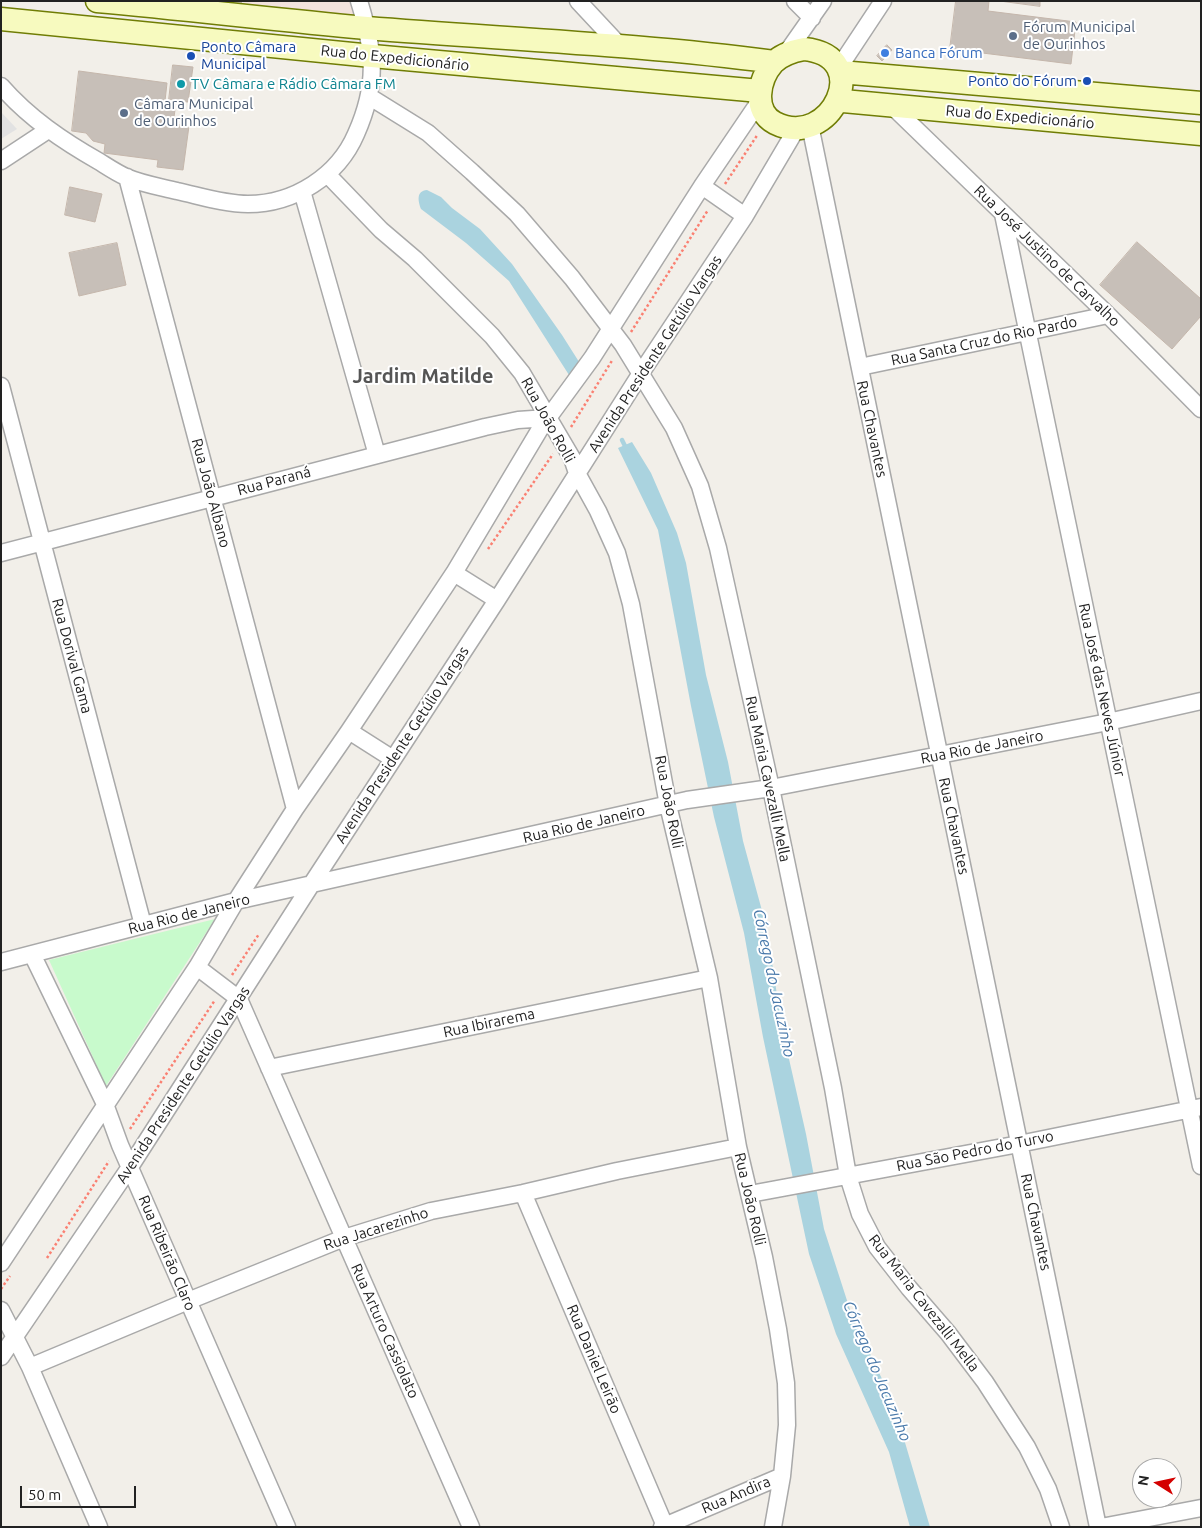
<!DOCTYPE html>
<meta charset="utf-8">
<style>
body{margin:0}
#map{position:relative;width:1202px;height:1528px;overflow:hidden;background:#f2efe9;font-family:Ubuntu,sans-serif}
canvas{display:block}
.frame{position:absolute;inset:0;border:2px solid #222;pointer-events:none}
.north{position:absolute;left:1132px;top:1458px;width:50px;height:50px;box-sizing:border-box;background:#fff;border:1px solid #a7a7a7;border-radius:50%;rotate:280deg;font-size:14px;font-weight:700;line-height:20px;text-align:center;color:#222}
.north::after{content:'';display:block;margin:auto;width:18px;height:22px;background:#d40000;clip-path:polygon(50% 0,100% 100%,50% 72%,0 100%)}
.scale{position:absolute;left:20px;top:1486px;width:116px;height:22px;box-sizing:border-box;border:2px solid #222;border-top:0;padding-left:6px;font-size:15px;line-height:18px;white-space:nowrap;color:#222;-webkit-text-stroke:4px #fff;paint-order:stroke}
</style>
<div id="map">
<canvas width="1202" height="1528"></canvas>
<div class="frame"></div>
<div class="north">N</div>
<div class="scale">50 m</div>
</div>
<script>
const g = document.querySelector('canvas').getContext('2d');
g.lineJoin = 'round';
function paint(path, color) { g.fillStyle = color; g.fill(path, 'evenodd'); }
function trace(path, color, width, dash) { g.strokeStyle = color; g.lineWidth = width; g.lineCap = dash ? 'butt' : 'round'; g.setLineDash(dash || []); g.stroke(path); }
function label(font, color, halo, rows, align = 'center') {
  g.font = font + ' Ubuntu,sans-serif'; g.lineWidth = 4; g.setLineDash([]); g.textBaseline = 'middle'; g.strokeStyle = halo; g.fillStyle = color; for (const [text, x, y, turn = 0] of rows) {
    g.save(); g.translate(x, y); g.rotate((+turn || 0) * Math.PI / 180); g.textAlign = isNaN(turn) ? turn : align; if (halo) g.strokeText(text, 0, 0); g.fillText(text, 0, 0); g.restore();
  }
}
const military = new Path2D(`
 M243 1H353L358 20 245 9Z`);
const park = new Path2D(`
 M215 919 106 1086 49 960Z`);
const parking = new Path2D(`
 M1 112 17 129 1 139Z`);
const water = new Path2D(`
 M427 190 441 197 452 208 480 229 512 264 562 335 581 365 569 375 509 281 466 243 421 209C418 201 416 191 427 190Z
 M632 442 651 473 677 533 686 563 706 675 728 762 743 841 767 929 782 1028 806 1134 824 1229 852 1316 893 1402 930 1527H910L889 1452 836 1334 809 1254 763 1037 744 933 714 817 691 706 658 530 618 448Z`);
const stream = new Path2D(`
 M622 440 627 450`);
const building = new Path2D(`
 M204 1H241L242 5Z
 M956 1H989L988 11 1076 22 1071 64 950 49Z
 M1000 1H1040V6Z
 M887 45 892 50 882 61 877 56Z
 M173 65 193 67 188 102 169 100Z
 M79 71 167 83 165 101 176 103 173 124 189 126 183 170 157 167 158 160 104 153 105 144 93 141 86 133 72 131Z
 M70 187 102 194 95 222 65 215Z
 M1137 242 1201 299V316L1172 349 1100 285Z
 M117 243 126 285 79 296 69 253Z`);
const path = new Path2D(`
 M725 184 758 134
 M631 332 708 210
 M571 427 613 359
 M488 549 553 454
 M232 975 259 934
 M130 1129 215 1000
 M47 1258 109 1161
 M1 1289 10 1276`);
const street = new Path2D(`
 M578 1 620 46
 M795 1 812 18
 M785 55 823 1
 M838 69 883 1
 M1 86C29 118 63 141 100 162 108 167 117 173 126 177 142 184 161 187 177 191 200 196 224 204 248 204 294 204 338 176 356 134 378 84 375 52 359 1
 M370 97 428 133 472 172 517 214 572 278 623 345 674 428 700 486 718 548 771 788 833 1088 848 1176 860 1214 877 1247 909 1288 948 1333 985 1382 1027 1447 1048 1489 1061 1527
 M891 105 1108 315 1201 409
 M810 125 1098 1527
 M1 161 48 130
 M327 174 381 230 415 259 492 336 522 373 572 458 577 473 598 511 617 553 631 604 668 805 709 978 738 1147 764 1257 778 1329 786 1383 787 1425 782 1476 773 1527
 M127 177 295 809
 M702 186 745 216
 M302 191 377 455
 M1003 214 1201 1166
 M860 367 1108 315
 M1 386 143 925
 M1 553 485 427 518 420 548 418
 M454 573 497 600
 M349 731 393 759
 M32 954 105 1104 120 1145 287 1527
 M1 962 236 901 687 800 771 788 1108 722 1201 701
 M197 967 239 999 471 1527
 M269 1068 709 978
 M523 1193 665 1526
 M750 1194 1019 1144 1201 1107
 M1 1263 197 967 236 901 295 809 349 731 454 573 540 429 592 358 702 186 759 102
 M1 1310 30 1367 99 1527
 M1 1357 130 1167 311 885 497 600 641 373 745 216 794 133 795 128
 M30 1367 188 1301 344 1238 431 1211 523 1193 617 1171 738 1147
 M662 1527 782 1476
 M1101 1527 1201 1508`);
const secondary = new Path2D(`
 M97 1C187 9 277 20 367 28 503 39 639 44 774 62
 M1 19 372 56 760 91
 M804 49C876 56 831 151 775 123 752 111 759 79 773 63 781 55 793 51 804 49Z
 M840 72 1201 103
 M839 99 843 101 1201 134`);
const markers = [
 [1013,36,5,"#5c6f8a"],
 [885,53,5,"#3f7fe0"],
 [191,56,5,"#1a4fb4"],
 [1087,81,5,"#1a4fb4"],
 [181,84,5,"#0f9aa8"],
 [124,113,5,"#5c6f8a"]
];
const serviceNames = [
 ["Fórum Municipal",1023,27],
 ["de Ourinhos",1023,44],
 ["Câmara Municipal",134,104],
 ["de Ourinhos",134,121]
];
const transitNames = [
 ["Ponto Câmara",201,47],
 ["Municipal",201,64],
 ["Ponto do Fórum",1077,81,"right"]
];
const shopNames = [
 ["Banca Fórum",895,53]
];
const streetNames = [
 ["Rua do Expedicionário",395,58,6],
 ["Rua do Expedicionário",1020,117,5],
 ["Rua José Justino de Carvalho",1047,256,44],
 ["Rua Santa Cruz do Rio Pardo",984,341,-12],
 ["Avenida Presidente Getúlio Vargas",655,354,-57],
 ["Rua João Rolli",548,420,61],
 ["Rua Chavantes",872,429,78],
 ["Rua Paraná",274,481,-15],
 ["Rua João Albano",211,493,75],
 ["Rua Dorival Gama",72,656,75],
 ["Rua José das Neves Júnior",1102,690,78],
 ["Avenida Presidente Getúlio Vargas",402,745,-57],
 ["Rua Rio de Janeiro",982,747,-11],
 ["Rua Maria Cavezalli Mella",768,779,78],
 ["Rua João Rolli",669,802,79],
 ["Rua Rio de Janeiro",584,824,-13],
 ["Rua Chavantes",954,826,78],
 ["Rua Rio de Janeiro",189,914,-14],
 ["Rua Ibirarema",489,1023,-12],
 ["Avenida Presidente Getúlio Vargas",183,1085,-57],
 ["Rua São Pedro do Turvo",975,1151,-11],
 ["Rua João Rolli",750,1199,77],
 ["Rua Chavantes",1036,1222,78],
 ["Rua Jacarezinho",376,1229,-18],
 ["Rua Ribeirão Claro",167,1253,67],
 ["Rua Maria Cavezalli Mella",924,1303,52],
 ["Rua Arturo Cassiolato",385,1331,66],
 ["Rua Daniel Leirão",594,1359,67],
 ["Rua Andira",736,1495,-23]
];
const cultureNames = [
 ["TV Câmara e Rádio Câmara FM",191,84]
];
const waterNames = [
 ["Córrego do Jacuzinho",774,983,78],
 ["Córrego do Jacuzinho",877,1371,67]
];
const districtNames = [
 ["Jardim Matilde",423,376]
];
paint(military, '#f3e3dd');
paint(park, '#c8facc');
paint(parking, '#e2e2e2');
paint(water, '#aad3df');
trace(stream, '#aad3df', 4.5);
paint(building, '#c7bfb8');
trace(building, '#c4b6ab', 1);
trace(street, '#a9a9a9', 19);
trace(secondary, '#707d05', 25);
trace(path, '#fa8072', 2.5, [2.5, 2.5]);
trace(street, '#fff', 16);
trace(secondary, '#f7fabf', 22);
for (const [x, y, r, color] of markers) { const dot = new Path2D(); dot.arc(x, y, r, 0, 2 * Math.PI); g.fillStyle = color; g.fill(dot); trace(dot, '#fff', 2); }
label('15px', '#4e5e75', '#fff', serviceNames, 'left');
label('15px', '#164399', '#fff', transitNames, 'left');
label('15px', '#366cbe', '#fff', shopNames, 'left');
label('15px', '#222', '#fff', streetNames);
label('15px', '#0d838f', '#fff', cultureNames, 'left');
label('italic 16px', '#4a7aab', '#fff', waterNames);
label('bold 20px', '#555', '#fff', districtNames);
</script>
